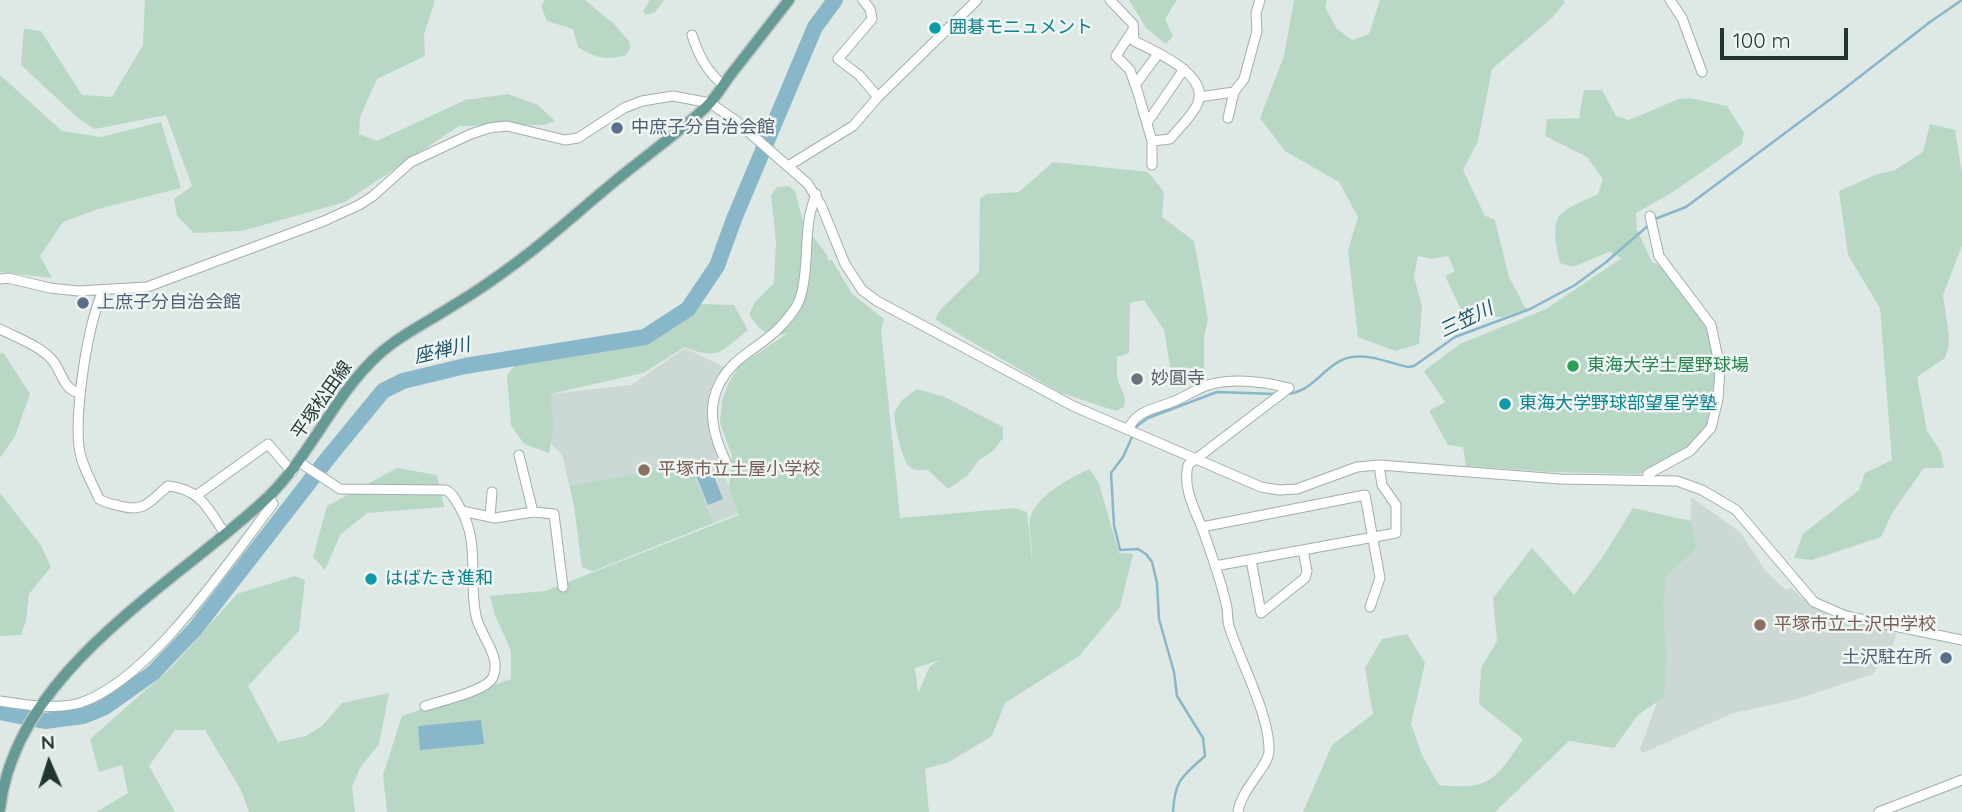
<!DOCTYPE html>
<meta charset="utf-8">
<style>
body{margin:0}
#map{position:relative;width:1962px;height:812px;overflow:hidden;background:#dee8e5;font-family:Quicksand,sans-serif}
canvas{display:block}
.north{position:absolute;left:14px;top:728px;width:70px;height:70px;-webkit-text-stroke:5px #eef5f3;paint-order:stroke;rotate:357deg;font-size:19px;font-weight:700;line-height:28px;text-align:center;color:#213633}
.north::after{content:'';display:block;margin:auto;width:24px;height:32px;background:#213633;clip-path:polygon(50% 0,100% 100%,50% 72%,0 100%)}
.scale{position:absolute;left:1720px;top:28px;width:128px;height:32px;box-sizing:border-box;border:4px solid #213633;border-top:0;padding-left:9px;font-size:21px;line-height:24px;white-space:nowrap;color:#213633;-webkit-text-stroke:5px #eef5f3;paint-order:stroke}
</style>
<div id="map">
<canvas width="1962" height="812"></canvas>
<div class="north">N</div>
<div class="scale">100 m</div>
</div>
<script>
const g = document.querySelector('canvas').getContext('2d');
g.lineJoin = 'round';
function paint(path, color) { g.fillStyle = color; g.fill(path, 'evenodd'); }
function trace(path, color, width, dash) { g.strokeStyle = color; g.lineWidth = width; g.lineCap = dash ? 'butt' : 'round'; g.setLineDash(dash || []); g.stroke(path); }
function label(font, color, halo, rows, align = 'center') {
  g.font = font + ' Quicksand,"Noto Sans JP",sans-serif'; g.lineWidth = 5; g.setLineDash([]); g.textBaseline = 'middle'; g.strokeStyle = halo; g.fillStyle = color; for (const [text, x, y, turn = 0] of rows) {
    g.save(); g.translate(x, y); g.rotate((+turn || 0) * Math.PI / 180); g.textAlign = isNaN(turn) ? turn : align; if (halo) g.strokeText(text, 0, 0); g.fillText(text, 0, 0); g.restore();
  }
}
const built = new Path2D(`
 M685 348 724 367 715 379 709 393 707 415 712 443 739 513 593 571 582 567 574 505 562 455 550 442V394L631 385Z
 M1691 497 1740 532 1765 570 1786 590 1791 587 1800 596 1832 619 1895 632 1896 636 1891 649 1873 674 1794 700 1733 713 1643 753 1640 749 1662 688 1654 582 1690 547Z`);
const green = new Path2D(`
 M145 0H435L424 35 425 56 377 79 360 117 359 134 377 141 465 100 508 94 538 105 555 121 544 125 459 126 345 202 242 231 194 233 177 216 174 199 192 186 166 115 95 129 79 119 21 65 24 29 41 31 82 95 112 97 143 45Z
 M545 0H585L613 23 629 41 630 48 626 55C606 61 596 58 578 47L573 29 547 21 541 6Z
 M650 0H664L655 12 646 15 643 11Z
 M1129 0H1177L1165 19 1173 36 1166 44 1146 28Z
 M1294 0H1327L1325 7 1337 29 1352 40 1369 34 1380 0H1563L1565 2 1552 18 1492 69 1478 141 1463 170 1485 216 1495 220 1509 277 1526 309 1502 317 1464 316 1445 276 1455 271 1448 256 1432 259 1418 256 1414 277 1422 306 1419 344 1395 351 1358 337 1348 250 1358 217 1339 182 1285 151 1260 118 1284 56Z
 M0 75 62 131 101 137 161 122 181 188 98 209 63 222 40 256 52 278 0 272Z
 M1584 90H1602L1616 116 1629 120 1679 99 1690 98 1727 106 1744 133 1742 144 1673 192 1636 213 1637 230 1652 262 1659 265 1681 290 1707 325 1713 339 1717 379 1706 428 1687 448 1671 460 1639 474 1551 472 1466 466 1463 447 1448 445 1429 411 1445 402 1424 371 1460 344 1546 309 1622 258 1609 252 1573 267 1560 263C1557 250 1550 223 1562 213 1571 205 1587 200 1598 194L1603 179 1587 157 1545 136 1547 119 1579 118Z
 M1930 124 1955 130 1962 174V246L1943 295 1949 336 1948 350 1945 358 1917 377 1927 431 1941 452 1944 468H1924L1892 513 1881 537 1812 560 1794 558 1803 534 1859 490 1865 473 1892 460 1880 308 1848 255 1839 191 1875 175 1895 170 1923 152Z
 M1053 162 1148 172 1164 192 1162 217 1194 241 1208 319 1204 337V375L1181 384H1173L1164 330 1144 300 1130 303 1129 353 1117 357V378L1125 398 1124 407 1116 411 1061 393 967 339 935 319 941 309 979 272 980 198 987 194 1019 192Z
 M789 186 795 191 804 225 827 255 828 260H832L852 294 884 319 881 329 900 518 1015 508 1027 512 1032 559C1033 546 1028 531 1030 519 1034 497 1071 477 1090 469L1099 484 1119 553 1133 554 1120 607 1079 656 1005 703 992 736 949 762 925 769 929 812H387L383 775 402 716 511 679V651L495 615 490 596 545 591 739 515 729 488 732 456 720 423 722 400 728 384 739 366 788 333C768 339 760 331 749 314L755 302 774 283 776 241 771 195 777 187ZM940 660 930 666 918 693 915 668Z
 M702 304 734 305 748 330C722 351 718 361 685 347L643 373 550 394 554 424 549 453 524 444 511 425 507 375 518 362 559 350 634 336 667 319Z
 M3 352 30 394 15 436 0 458V354Z
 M917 389 945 397 1003 427V438L993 451 979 460 967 476 948 489 928 470C922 470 916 471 911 468 901 460 895 425 894 413L902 400Z
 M690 464 713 523 593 571 582 567 574 505 570 486Z
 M397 468 437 475 444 507 367 513 340 535 325 570 313 557 327 506Z
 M0 493 40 544 51 567 29 594 26 621 21 635 0 636Z
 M1633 508 1691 521 1696 548 1666 576 1663 601 1666 655 1664 697 1638 715 1614 748 1569 741 1495 812H1303L1332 745 1373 714 1365 668 1382 639 1407 634 1425 663 1411 724 1422 755 1439 785C1490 791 1496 779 1523 739L1479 704 1481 668 1497 641 1493 598 1532 548 1574 595 1602 558Z
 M295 576 305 580 299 631 248 686 278 742 306 736 322 726 342 703 389 693 379 744 360 768 352 787 355 812H249L241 790 205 730H175L149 766 175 812H96L128 793 122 765 99 772 90 739 171 668 237 594Z`);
const water = new Path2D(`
 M711 469 723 499 708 505 696 475Z
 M481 720 484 744 420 750 418 726Z`);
const stream = new Path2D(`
 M1655 219 1686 207 1840 92 1930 22 1962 0
 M1285 394C1314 394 1325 361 1352 357 1370 354 1390 363 1408 367L1414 366 1455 337 1530 309 1575 285 1605 263 1650 224
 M1173 812C1175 779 1182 777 1205 756L1203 738 1177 696 1174 672 1159 619 1157 583 1152 562 1146 554 1138 549 1120 550 1114 525 1111 473 1123 457 1137 426 1148 418 1217 392 1275 394`);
const river = new Path2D(`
 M0 712 45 721 83 716 105 707 153 673 195 629 328 458 383 391 403 381 465 366 645 337 688 309 717 266 734 219 815 27 835 0`);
const minor = new Path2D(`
 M863 0 870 9 872 19 838 59 859 75 878 97
 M1110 0 1133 24 1134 41C1154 51 1212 75 1197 105 1191 117 1179 128 1170 139L1152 141
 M1670 0 1682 18 1702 72
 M1133 30 1116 56 1130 70 1138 93 1152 141V165
 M692 35C699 56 706 70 723 85
 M1135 85 1158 54
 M1199 97 1234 92
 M1228 118 1234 92 1244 79 1257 31 1256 13 1260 0
 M1147 123 1184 69
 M788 166 853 126 878 97 977 0
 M0 279 8 278 50 288 78 291 147 287 324 221 359 205 373 196 411 162 471 134 489 128 507 126 565 140 578 138 624 108 642 101 673 96 710 103 735 120 808 184 821 205 845 264 862 290 877 301 1073 406 1261 487 1279 490 1297 489 1357 467 1379 465 1560 479 1677 481 1702 490 1736 510 1814 602 1846 616 1962 640
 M103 291C87 326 75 409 79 447 81 465 92 482 99 499 105 503 112 504 120 506 145 513 150 501 168 486 201 489 209 510 225 534
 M0 329C17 338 41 346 53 361 62 372 63 390 80 393
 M1128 430C1136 410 1155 409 1172 402 1186 397 1198 387 1212 384 1237 378 1265 382 1289 388
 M519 455 533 512
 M299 462 340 489 446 490C453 494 455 499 459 506 481 542 468 578 476 616 480 636 502 656 493 677 487 691 441 701 425 706
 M726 462C709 427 704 393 735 363 749 350 767 341 781 326 789 317 798 307 801 295 808 271 805 245 809 220 810 212 813 203 816 194
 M1647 479 1648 474 1690 451 1711 428 1718 399 1720 368 1711 325 1659 256 1650 216
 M197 495 268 444 292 472
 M462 511 495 518 533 512 554 514 563 587
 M490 517 492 492
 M1202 527 1365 495 1380 578 1370 607
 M1251 560 1261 613 1305 578 1307 571 1303 550
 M1215 566 1396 533V505L1382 485 1379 465
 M0 701C25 705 55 710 80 703 150 680 228 562 273 504L268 496
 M1238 812C1241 789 1269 766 1269 751 1270 716 1241 663 1230 629 1227 622 1228 615 1227 608 1222 584 1213 559 1205 536 1197 512 1182 491 1188 465L1289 388
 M1879 812 1962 780`);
const major = new Path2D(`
 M0 809C15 670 176 584 268 497 311 455 333 397 377 356 400 335 428 322 454 305 476 292 496 278 516 263 550 238 581 209 614 182 645 156 679 133 708 105 717 96 724 83 732 73 751 49 770 24 789 0`);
const markers = [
 [935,28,7,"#0f9aa8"],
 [617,128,7,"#5c6f8a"],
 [83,303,7,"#5c6f8a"],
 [1573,366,7,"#2e9e5b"],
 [1137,379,7,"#6b7280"],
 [1505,404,7,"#0f9aa8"],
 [644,470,7,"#8d6e63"],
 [371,579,7,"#0f9aa8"],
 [1760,625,7,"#8d6e63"],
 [1946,658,7,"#5c6f8a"]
];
const cultureNames = [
 ["囲碁モニュメント",949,28],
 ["東海大学野球部望星学塾",1519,404],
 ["はばたき進和",385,579]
];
const serviceNames = [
 ["中庶子分自治会館",631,128],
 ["上庶子分自治会館",97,303],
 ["土沢駐在所",1932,658,"right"]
];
const leisureNames = [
 ["東海大学土屋野球場",1587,366]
];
const worshipNames = [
 ["妙圓寺",1151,379]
];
const streetNames = [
 ["平塚松田線",322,400,-55]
];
const educationNames = [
 ["平塚市立土屋小学校",658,470],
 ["平塚市立土沢中学校",1774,625]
];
const waterNames = [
 ["三笠川",1466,320,-26],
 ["座禅川",442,351,-13]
];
paint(built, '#ccd8d4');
paint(green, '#b8d8c5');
paint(water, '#89b7ca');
trace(stream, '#89b7ca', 2.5);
trace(river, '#89b7ca', 16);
trace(minor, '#a2afac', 11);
trace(major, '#bcc3c2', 13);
trace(minor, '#fff', 9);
trace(major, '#669a94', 10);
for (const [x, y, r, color] of markers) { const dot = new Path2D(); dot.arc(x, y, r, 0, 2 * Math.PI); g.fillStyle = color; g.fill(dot); trace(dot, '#eef5f3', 2.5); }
label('18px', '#0d838f', '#eef5f3', cultureNames, 'left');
label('18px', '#4e5e75', '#eef5f3', serviceNames, 'left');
label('18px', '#27864d', '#eef5f3', leisureNames, 'left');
label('18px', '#5b616d', '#eef5f3', worshipNames, 'left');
label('18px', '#213633', '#eef5f3', streetNames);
label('18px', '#785e54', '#eef5f3', educationNames, 'left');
label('italic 19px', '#21556c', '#eef5f3', waterNames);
</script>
